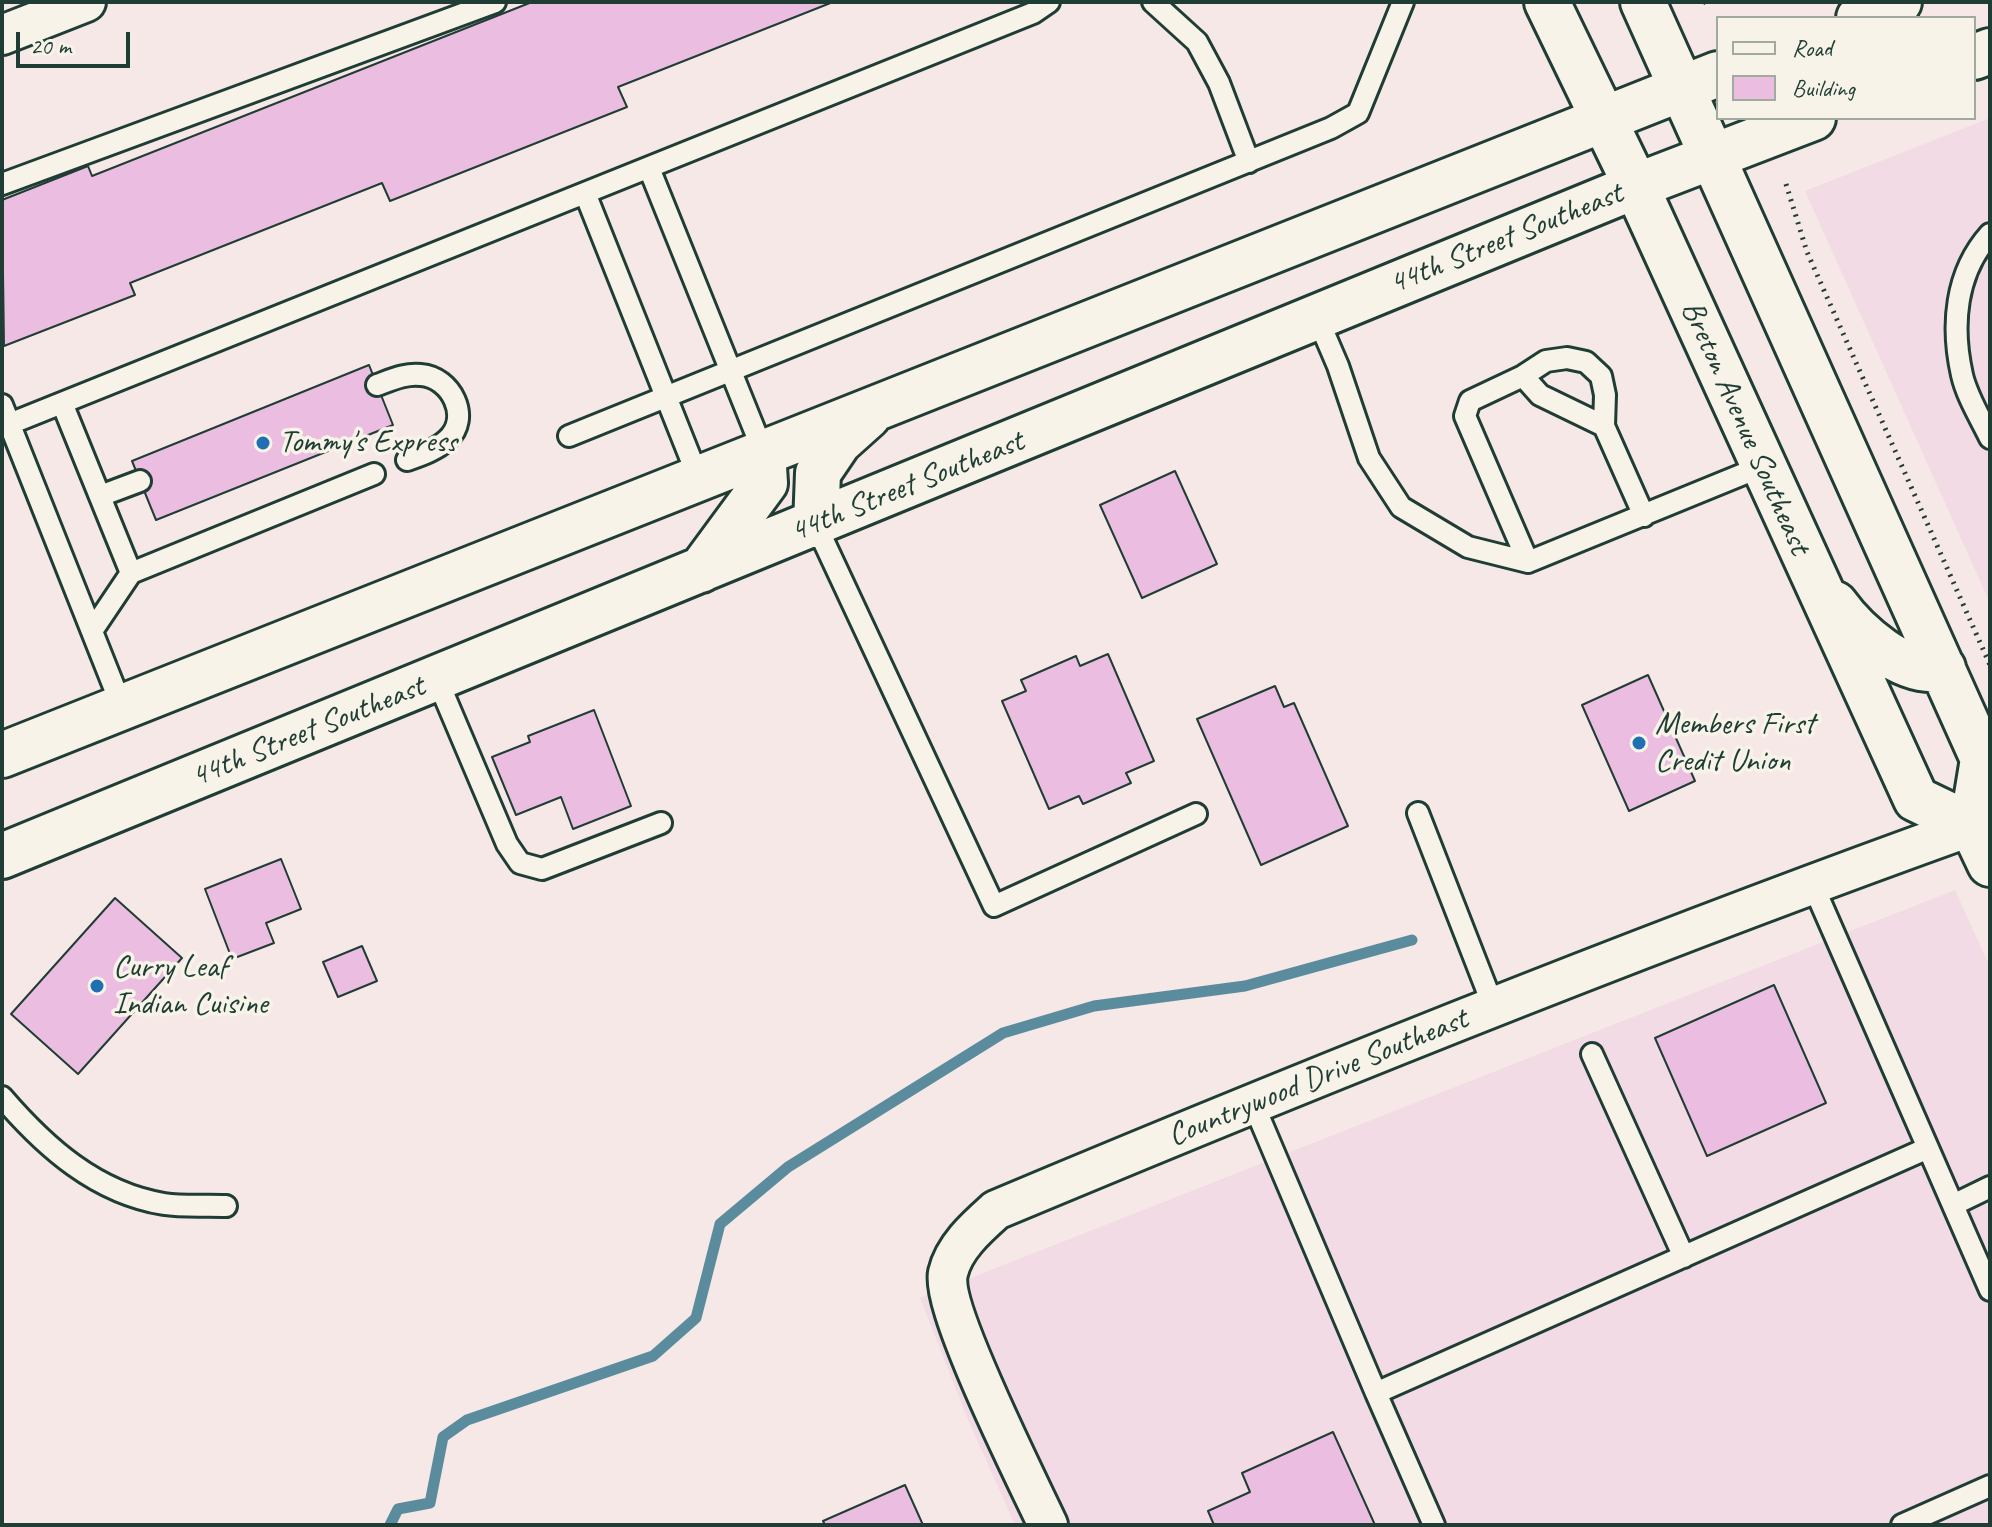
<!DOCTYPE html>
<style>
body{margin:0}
#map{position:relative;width:1992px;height:1527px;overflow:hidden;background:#f5e8e6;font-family:Caveat,sans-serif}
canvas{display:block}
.frame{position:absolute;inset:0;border:4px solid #1f3d34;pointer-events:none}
.legend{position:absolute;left:1716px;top:16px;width:260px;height:104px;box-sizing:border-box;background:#f7f3e8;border:2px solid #a1aaa0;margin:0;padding:10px 14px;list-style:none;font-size:24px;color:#1f3d34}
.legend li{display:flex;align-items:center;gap:16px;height:40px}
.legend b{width:40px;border:2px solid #a1aaa0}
.scale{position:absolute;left:16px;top:32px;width:114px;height:36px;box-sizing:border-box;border:4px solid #1f3d34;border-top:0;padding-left:10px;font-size:24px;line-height:28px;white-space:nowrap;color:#1f3d34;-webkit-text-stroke:6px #f7f3e8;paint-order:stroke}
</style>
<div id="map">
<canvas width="1992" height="1527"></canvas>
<div class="frame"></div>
<ul class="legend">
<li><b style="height:10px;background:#f7f3e8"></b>Road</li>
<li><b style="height:22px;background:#ebbde0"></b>Building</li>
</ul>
<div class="scale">20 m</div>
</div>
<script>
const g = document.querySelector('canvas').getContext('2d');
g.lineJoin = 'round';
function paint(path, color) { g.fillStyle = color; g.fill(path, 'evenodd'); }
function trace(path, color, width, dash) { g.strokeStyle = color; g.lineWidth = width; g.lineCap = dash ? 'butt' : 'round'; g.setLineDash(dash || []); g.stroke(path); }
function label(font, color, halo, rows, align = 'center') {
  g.font = font + ' Caveat,sans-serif'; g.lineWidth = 7; g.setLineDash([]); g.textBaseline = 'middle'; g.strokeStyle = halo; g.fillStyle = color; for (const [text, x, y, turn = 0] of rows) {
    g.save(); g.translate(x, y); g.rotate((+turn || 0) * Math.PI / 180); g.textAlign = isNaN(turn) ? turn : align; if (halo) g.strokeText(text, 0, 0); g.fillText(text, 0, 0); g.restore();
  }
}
const built = new Path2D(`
 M1990 118V603L1805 191Z
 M1955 890 1990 967V1525H1015L966 1415 920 1298Z`);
const stream = new Path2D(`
 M390 1525 398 1509 430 1503 443 1437 467 1420 653 1356 696 1318 720 1224 788 1167 1003 1033 1094 1006 1245 986 1412 940`);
const building = new Path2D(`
 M532 2H833L618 87 627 107 390 201 382 183 130 283 135 295 4 346 2 200 88 166 92 176Z
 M369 365 393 425 156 520 132 461Z
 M1175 471 1217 564 1142 598 1100 505Z
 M1108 654 1154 761 1126 773 1131 783 1083 804 1079 796 1049 809 1002 701 1026 691 1021 680 1076 656 1080 666Z
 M1648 675 1695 781 1629 811 1582 705Z
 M1275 686 1284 707 1294 703 1348 826 1261 865 1197 719Z
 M594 710 631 806 573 829 561 797 516 815 492 757 530 742 528 736Z
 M281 859 301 909 266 923 274 943 232 959 205 889Z
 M115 898 182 958 78 1074 11 1014Z
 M362 946 377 981 338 997 323 962Z
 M1774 985 1826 1103 1707 1156 1655 1038Z
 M1333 1432 1375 1525H1214L1208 1511 1250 1492 1242 1473Z
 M905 1485 923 1525H825L823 1521Z`);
const path = new Path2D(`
 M1705 2 1708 6
 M1786 184 1807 252 1990 665`);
const service = new Path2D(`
 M1153 2 1197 42 1219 83 1249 162
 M649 168 763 451
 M2 184 495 2
 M585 193 698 477
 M1990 234C1955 273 1951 326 1962 375 1967 397 1981 419 1990 438
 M1317 317 1338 366 1369 458 1401 507 1468 547 1528 562 1763 466
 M1523 376 1540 395 1604 426
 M377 385C391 380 406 373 421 375 451 377 472 418 447 440 436 450 421 455 407 460
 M62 403 131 573
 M2 405 122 707
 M2 427 1033 13 1049 2
 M569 436 1331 128 1358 113 1403 2
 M100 496 140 481
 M816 525 994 906 1196 814
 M1528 562 1465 416 1470 401 1523 376 1546 361 1567 358 1586 362 1601 376 1605 395 1604 426 1644 516
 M92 631 131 573 374 474
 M437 679 507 844 520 863 542 869 661 823
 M1418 813 1494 1008
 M1812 883 1928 1148
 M1592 1054 1684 1257
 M2 1097C45 1147 96 1193 164 1204 184 1207 206 1205 226 1206
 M1253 1103 1376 1393
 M1953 1205 1990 1187
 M1434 1525 1376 1393 1928 1148 1990 1290
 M1902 1525 1990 1486`);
const minor = new Path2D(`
 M2 35 86 2
 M1048 1525C1028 1482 940 1308 948 1273 954 1247 977 1227 996 1210 1318 1075 1643 944 1972 826`);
const secondary = new Path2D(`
 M1547 2 1636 186 1916 799 1972 826
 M1643 2 1983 759 1972 826 1990 864
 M1835 604C1856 633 1904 677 1943 668`);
const primary = new Path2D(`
 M1859 18 1899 2
 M1974 57 1990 51
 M816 525 818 473 839 442 868 416
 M701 570 765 483 763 451
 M2 755 1718 74
 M2 856 1636 186 1813 118`);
const markers = [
 [263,443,8,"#1f6fb2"],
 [1639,743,8,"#1f6fb2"],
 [97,986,8,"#1f6fb2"]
];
const streetNames = [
 ["44th Street Southeast",1506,239,-22],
 ["Breton Avenue Southeast",1745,428,66],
 ["44th Street Southeast",907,487,-22],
 ["44th Street Southeast",308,732,-22],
 ["Countrywood Drive Southeast",1318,1078,-22]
];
const poiNames = [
 ["Tommy's Express",279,443],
 ["Members First",1655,725],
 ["Credit Union",1655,762],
 ["Curry Leaf",113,968],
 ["Indian Cuisine",113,1005]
];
paint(built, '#f2dbe4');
trace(stream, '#5b8c9d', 11);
paint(building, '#ebbde0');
trace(building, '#1f3d34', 2);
trace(service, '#1f3d34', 26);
trace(minor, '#1f3d34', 44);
trace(secondary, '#1f3d34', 50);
trace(primary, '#1f3d34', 50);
trace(path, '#1f3d34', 5, [2, 6]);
trace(service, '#f7f3e8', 20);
trace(minor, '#f7f3e8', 38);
trace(secondary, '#f7f3e8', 44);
trace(primary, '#f7f3e8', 44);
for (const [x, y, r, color] of markers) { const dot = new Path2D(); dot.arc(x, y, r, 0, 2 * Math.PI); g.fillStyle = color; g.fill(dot); trace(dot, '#f7f3e8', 3); }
label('32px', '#1f3d34', '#f7f3e8', streetNames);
label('32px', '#1f3d34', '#f7f3e8', poiNames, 'left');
</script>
